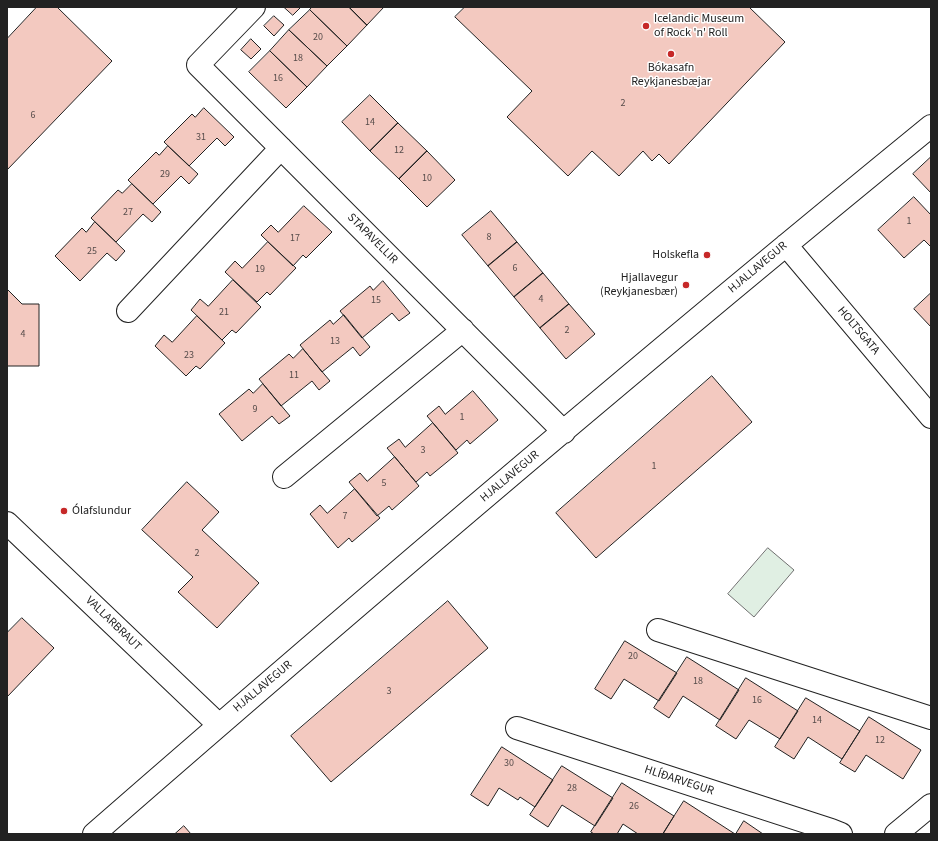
<!DOCTYPE html>
<meta charset="utf-8">
<style>
body{margin:0}
#map{position:relative;width:938px;height:841px;overflow:hidden;background:#fff;font-family:"Source Sans 3",sans-serif}
canvas{display:block}
.frame{position:absolute;inset:0;border:8px solid #222;pointer-events:none}
</style>
<div id="map">
<canvas width="938" height="841"></canvas>
<div class="frame"></div>
</div>
<script>
const g = document.querySelector('canvas').getContext('2d');
g.lineJoin = 'round';
function paint(path, color) { g.fillStyle = color; g.fill(path, 'evenodd'); }
function trace(path, color, width, dash) { g.strokeStyle = color; g.lineWidth = width; g.lineCap = dash ? 'butt' : 'round'; g.setLineDash(dash || []); g.stroke(path); }
function label(font, color, halo, rows, align = 'center') {
  g.font = font + ' "Source Sans 3",sans-serif'; g.lineWidth = 3; g.setLineDash([]); g.textBaseline = 'middle'; g.strokeStyle = halo; g.fillStyle = color; for (const [text, x, y, turn = 0] of rows) {
    g.save(); g.translate(x, y); g.rotate((+turn || 0) * Math.PI / 180); g.textAlign = isNaN(turn) ? turn : align; if (halo) g.strokeText(text, 0, 0); g.fillText(text, 0, 0); g.restore();
  }
}
const green = new Path2D(`
 M768 548 794 570 754 617 728 594Z`);
const building = new Path2D(`
 M37 7H57L112 61 7 170V39Z
 M284 7H301L293 15Z
 M312 7H349L367 25 347 46 310 10Z
 M349 7H384L367 25Z
 M465 7H749L785 42 669 164 659 154 652 161 643 151 619 176 592 151 568 176 507 117 532 91 455 17Z
 M310 10 347 46 327 66 289 30Z
 M274 16 284 25 274 36 264 26Z
 M289 30 327 66 307 87 270 51Z
 M251 39 261 49 251 59 241 50Z
 M270 51 307 87 286 108 249 72Z
 M370 95 398 123 370 151 342 122Z
 M204 108 234 137 225 146 217 138 189 166 164 142 192 114 195 117Z
 M398 123 427 151 399 179 370 151Z
 M168 146 198 174 189 184 181 176 153 204 128 180 156 152 159 155Z
 M427 151 455 180 427 207 399 179Z
 M931 157V193L913 174Z
 M132 184 161 212 152 222 143 214 116 242 91 218 118 190 122 193Z
 M914 197 931 215V245L930 246 924 240 904 258 878 230Z
 M304 206 332 232 306 258 303 255 293 266 261 235 271 225 278 232Z
 M491 211 517 242 488 266 462 235Z
 M95 222 125 251 116 261 107 253 80 281 55 256 82 228 86 232Z
 M268 242 296 268 270 295 267 292 257 302 225 272 235 261 242 268Z
 M517 242 543 273 514 297 488 266Z
 M543 273 569 304 540 328 514 297Z
 M233 280 261 307 236 333 232 330 222 340 191 310 200 299 208 306Z
 M383 281 410 313 399 321 392 313 362 338 340 311 370 286 373 290Z
 M7 289 22 304H39V366H7Z
 M931 293V327L914 309Z
 M569 304 595 334 566 359 540 328Z
 M344 315 370 347 360 356 353 347 322 372 300 345 330 320 333 324Z
 M197 316 225 343 200 369 196 366 186 376 155 346 164 335 172 342Z
 M303 349 330 381 319 390 312 381 281 406 259 379 289 354 293 358Z
 M712 376 752 422 596 558 556 513Z
 M263 384 290 416 279 424 272 416 242 441 219 414 249 389 253 393Z
 M473 391 498 420 470 444 467 440 456 450 427 416 439 406 445 414Z
 M433 423 458 453 430 476 427 472 416 482 387 448 399 439 405 447Z
 M395 457 419 486 392 510 389 506 377 516 349 482 360 473 367 481Z
 M187 482 219 512 202 530 259 583 217 628 178 592 193 577 142 530Z
 M355 489 380 518 352 542 349 538 338 548 310 514 320 505 327 513Z
 M448 601 488 648 331 782 291 736Z
 M22 618 54 648 7 697V633Z
 M625 641 677 673 659 701 624 679 611 699 595 689Z
 M687 657 739 690 720 720 683 696 669 718 654 708Z
 M746 678 798 711 780 739 749 720 736 739 716 726Z
 M806 698 860 731 842 759 808 737 794 759 775 747Z
 M869 717 921 750 903 779 866 755 855 772 840 763Z
 M502 747 553 780 535 807 520 797 518 800 499 788 488 806 471 795Z
 M562 766 613 798 595 826 562 805 548 827 530 815Z
 M622 783 674 816 663 834H638L623 824 617 834H594L591 832Z
 M684 801 735 834H663Z
 M744 821 763 834H736Z
 M184 826 191 834H175Z`);
const minor = new Path2D(`
 M254 7 198 65 564 432
 M786 245 931 417
 M128 311 281 148
 M284 477 463 330
 M7 523 219 725
 M658 630 931 718
 M517 728 831 830 841 834
 M94 834C369 594 648 357 931 126
 M896 834 931 805`);
const markers = [
 [646,26,4,"#c62828"],
 [671,54,4,"#c62828"],
 [707,255,4,"#c62828"],
 [686,285,4,"#c62828"],
 [64,511,4,"#c62828"]
];
const numberNames = [
 ["20",318,38],
 ["18",298,59],
 ["16",278,79],
 ["2",623,104],
 ["6",33,116],
 ["14",370,123],
 ["31",201,138],
 ["12",399,151],
 ["29",165,175],
 ["10",427,179],
 ["27",128,213],
 ["1",909,222],
 ["8",489,238],
 ["17",295,239],
 ["25",92,252],
 ["6",515,269],
 ["19",260,270],
 ["4",541,300],
 ["15",376,301],
 ["21",224,313],
 ["2",567,331],
 ["4",23,335],
 ["13",335,342],
 ["23",189,356],
 ["11",294,376],
 ["9",255,410],
 ["1",462,418],
 ["3",423,451],
 ["1",654,467],
 ["5",384,484],
 ["7",345,517],
 ["2",197,554],
 ["20",633,657],
 ["18",698,682],
 ["3",389,692],
 ["16",757,701],
 ["14",817,721],
 ["12",880,741],
 ["30",509,764],
 ["28",572,789],
 ["26",634,807]
];
const poiNames = [
 ["Icelandic Museum",654,19],
 ["of Rock 'n' Roll",654,33],
 ["Bókasafn",671,68,"center"],
 ["Reykjanesbæjar",671,82,"center"],
 ["Holskefla",699,255,"right"],
 ["Hjallavegur",678,278,"right"],
 ["(Reykjanesbær)",678,292,"right"],
 ["Ólafslundur",72,511]
];
const streetNames = [
 ["STAPAVELLIR",372,239,45],
 ["HJALLAVEGUR",758,268,-40],
 ["HOLTSGATA",858,331,50],
 ["HJALLAVEGUR",510,477,-40],
 ["VALLARBRAUT",113,624,44],
 ["HJALLAVEGUR",263,687,-40],
 ["HLÍÐARVEGUR",679,781,18]
];
paint(green, '#e0efe3');
trace(green, '#6f6f6f', 1);
paint(building, '#f3c9c0');
trace(building, '#222', 1);
trace(minor, '#222', 24);
trace(minor, '#fff', 22);
for (const [x, y, r, color] of markers) { const dot = new Path2D(); dot.arc(x, y, r, 0, 2 * Math.PI); g.fillStyle = color; g.fill(dot); trace(dot, '#fff', 1.5); }
label('10px', '#564c4a', null, numberNames);
label('12px', '#222', '#fff', poiNames, 'left');
label('12px', '#222', '#fff', streetNames);
</script>
